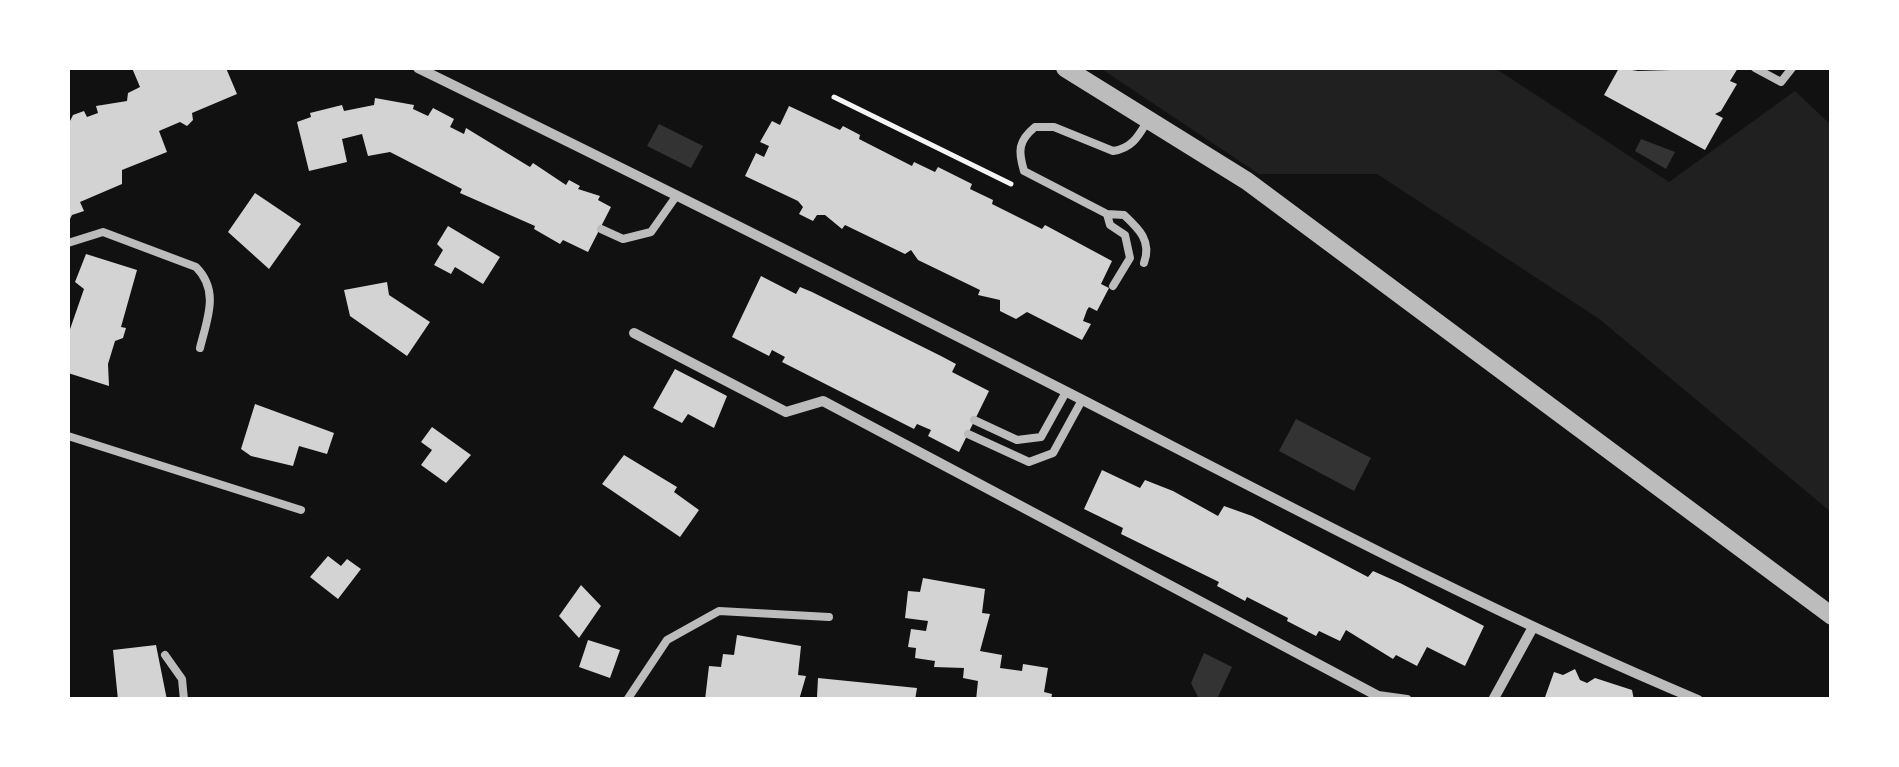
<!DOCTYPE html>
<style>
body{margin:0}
#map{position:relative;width:1899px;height:767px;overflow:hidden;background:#111;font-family:Rubik,sans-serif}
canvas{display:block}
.frame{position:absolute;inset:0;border:70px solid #fff;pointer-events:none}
</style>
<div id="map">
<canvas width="1899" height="767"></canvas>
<div class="frame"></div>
</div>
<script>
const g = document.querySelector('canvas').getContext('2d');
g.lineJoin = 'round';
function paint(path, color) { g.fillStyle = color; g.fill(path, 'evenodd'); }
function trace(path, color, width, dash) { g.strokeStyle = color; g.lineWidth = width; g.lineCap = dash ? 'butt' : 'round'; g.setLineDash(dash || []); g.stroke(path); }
const green = new Path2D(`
 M1100 68H1495L1669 182 1795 91 1831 125V512L1598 318 1377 174H1259Z`);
const water = new Path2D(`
 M659 124 703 146 691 168 647 146Z
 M1641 139 1675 152 1666 169 1635 151Z
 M1296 419 1371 458 1354 491 1279 451Z
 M1204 653 1232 667 1217 699H1199L1191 683Z`);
const building = new Path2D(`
 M132 68H226L237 94 192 113 193 120 187 126 180 122 159 131 167 152 122 170V184L80 202 84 211 72 215 68 223V125L73 115 84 111 87 117 98 113 96 106 127 101 128 93 140 87Z
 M1619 68 1638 71 1738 68 1730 81 1737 84 1721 111 1715 114 1723 118 1705 150 1604 95Z
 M375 98 414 105 413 109 428 116 433 108 454 119 450 127 464 134 466 128 530 167 533 163 566 185 569 180 580 186 578 189 600 196 598 200 611 207 588 252 563 240 560 244 534 229 535 226 460 193 462 189 390 152 368 156 362 134 342 139 347 162 309 171 297 122 311 117 310 113 342 105 344 111 374 105Z
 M789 106 840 130 843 126 860 135 859 139 912 166 914 162 935 172 938 167 972 184 970 189 993 200 992 204 1042 229 1045 225 1112 261 1101 284 1109 288 1097 311 1089 307 1087 310 1083 321 1091 324 1082 340 1027 312 1016 319 1000 311V300L978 295 980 290 918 260 911 250 905 254 845 225 842 229 825 215H817L813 221 799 214 803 207 798 201 745 176 756 153 764 157 769 146 760 142 772 121 780 125Z
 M255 193 301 224 269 269 228 232Z
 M448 226 500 257 483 284 455 267 451 274 434 265 443 250 437 244Z
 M86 254 137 270 121 327 126 328 123 338 115 341 108 364 109 386 68 373V335L84 289 75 282Z
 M761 276 796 294 800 287 812 292 941 356 956 364 952 372 989 391 959 452 928 436 931 430 917 424 914 429 782 362 785 357 772 350 769 356 732 337Z
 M387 282 389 295 430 322 407 356 350 316 344 290Z
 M675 369 727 396 714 428 688 414 682 423 653 408Z
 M255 404 334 433 327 454 299 446 293 466 251 456 241 449Z
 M432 427 471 455 446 483 421 465 432 450 421 442Z
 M624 455 677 487 674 492 699 510 680 537 602 484Z
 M1102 470 1140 488 1145 480 1173 491 1218 516 1224 506 1252 516 1368 577 1373 571 1400 583 1484 626 1465 666 1427 647 1417 666 1396 655 1393 659 1346 630 1340 641 1319 631 1316 636 1287 621 1288 618 1247 597 1245 601 1217 586 1219 582 1121 534 1123 528 1084 509Z
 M328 556 341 566 347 559 361 569 338 599 310 577Z
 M923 578 985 589 982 613 990 614 980 651 1002 655 1000 668 1022 671 1023 664 1048 668 1044 692 1052 694 1051 700H976L978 681 963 678 964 668 934 667 935 661 915 658 916 648 908 647 911 629 926 631 928 621 905 618 908 591 920 592Z
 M581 585 601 606 579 638 559 616Z
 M737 635 801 646 798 675 806 676 799 700H705L709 666 721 667 723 654 734 655Z
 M588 640 620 650 610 678 579 667Z
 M156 645 167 700H118L113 650Z
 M1575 669 1580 680 1587 683 1595 678 1632 690 1634 700H1544L1554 672 1563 675Z
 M818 678 917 688 915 700 817 697Z`);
const path = new Path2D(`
 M834 97 1011 184`);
const service = new Path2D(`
 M1755 68 1781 82 1792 68
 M1107 214 1124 215C1139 229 1152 241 1144 263
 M601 229 623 239 651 232 677 195
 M68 243 103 232 196 267C220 291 207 319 200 348
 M1113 286 1130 258 1125 235 1110 225 1107 214 1024 171C1018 151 1018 141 1035 127H1054L1113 151C1133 148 1139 135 1148 120
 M974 420 1017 440 1041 437 1066 392
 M968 434 1029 462 1053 453 1082 400
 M68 436 301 510
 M165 655 182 679 184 700
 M627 700 667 640 719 611 829 617`);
const minor = new Path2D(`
 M418 68C635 174 851 282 1067 392 1276 499 1481 609 1698 700
 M634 333 786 412 823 401 1378 696 1407 700
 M1493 700 1532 629`);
const tertiary = new Path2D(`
 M1065 68 1247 181 1832 616`);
paint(green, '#202020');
paint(water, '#333');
paint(building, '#d3d3d3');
trace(path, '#f5f5f5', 5);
trace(service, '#bcbcbc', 8);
trace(minor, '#bcbcbc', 10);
trace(tertiary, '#bcbcbc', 18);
</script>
